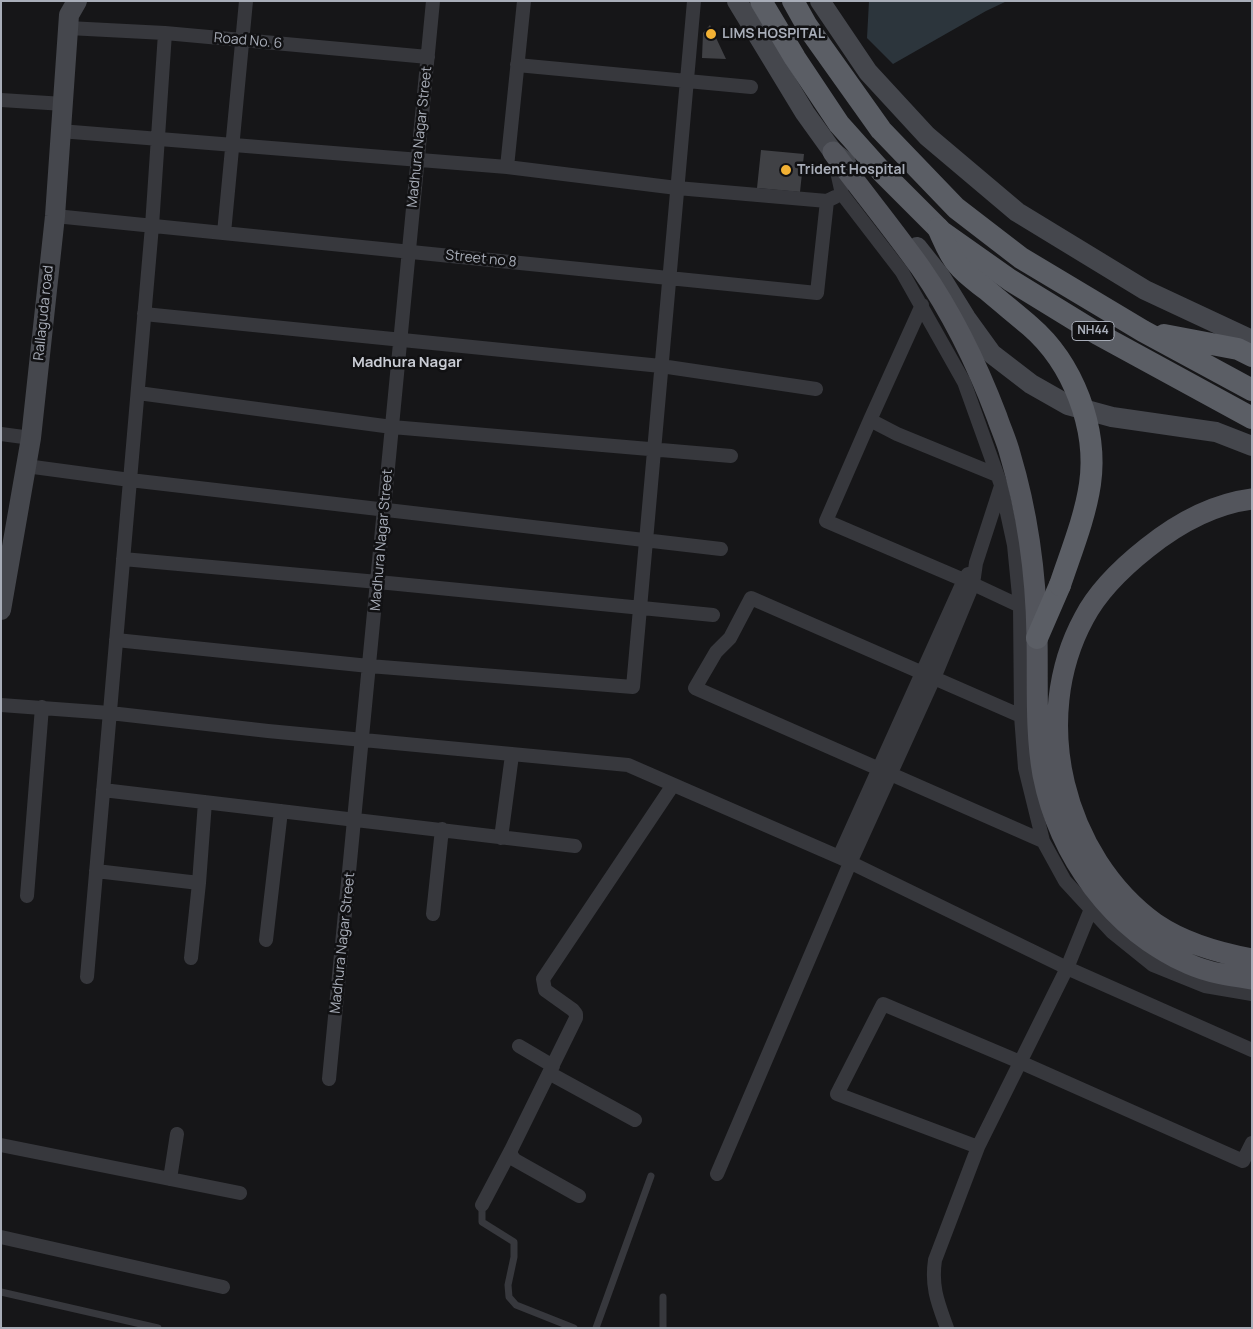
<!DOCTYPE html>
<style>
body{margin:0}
#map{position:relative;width:1253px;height:1329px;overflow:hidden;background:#161618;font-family:Manrope,sans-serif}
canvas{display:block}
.frame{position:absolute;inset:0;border:2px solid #a8adb8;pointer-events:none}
</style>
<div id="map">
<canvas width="1253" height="1329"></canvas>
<div class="frame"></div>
</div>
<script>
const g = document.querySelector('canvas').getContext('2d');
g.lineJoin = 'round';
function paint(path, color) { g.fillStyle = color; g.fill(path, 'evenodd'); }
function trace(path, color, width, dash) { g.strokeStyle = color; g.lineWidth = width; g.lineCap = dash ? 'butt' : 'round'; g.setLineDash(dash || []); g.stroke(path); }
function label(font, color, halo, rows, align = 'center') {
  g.font = font + ' Manrope,sans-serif'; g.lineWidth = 5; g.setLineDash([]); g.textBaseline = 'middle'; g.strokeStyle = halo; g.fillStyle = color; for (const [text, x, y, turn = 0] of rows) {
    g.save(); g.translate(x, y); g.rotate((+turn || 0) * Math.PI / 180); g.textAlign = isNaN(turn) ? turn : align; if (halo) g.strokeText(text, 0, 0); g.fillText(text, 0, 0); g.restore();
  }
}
const water = new Path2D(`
 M869 1H1007L986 11 893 64 867 38Z`);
const building = new Path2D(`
 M710 25 726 59 702 58 703 33Z
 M761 150 804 154 800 192 757 188Z`);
const service = new Path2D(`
 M482 1205V1222L514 1242V1257L508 1285 509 1297 516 1305 574 1328
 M1 1292 158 1328
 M663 1297V1328
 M596 1328 651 1176`);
const minor = new Path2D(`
 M68 28 165 33 428 57
 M517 65 751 87
 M1 100 64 104
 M60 131 507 167 677 188 827 201 835 197
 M834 158 842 194 902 272 964 382 1001 485 1014 545 1020 606 1021 716 1025 768 1043 841 1065 881 1112 932 1153 965 1205 986 1252 994
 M507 167 524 1
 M55 216 817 293 827 201
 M224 233 246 1
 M922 305 870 420 826 521 973 584 1020 606
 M144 314 661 366 816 389
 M138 393 392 427 731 456
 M870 420 897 434 997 475
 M1 434 31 438
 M26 466 130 480 721 549
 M123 559 378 582 713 615
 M116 640 369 666 633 687 694 1
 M1 705 110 713 268 731 628 765 839 857 1067 968 1252 1050
 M1021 716 751 598 730 638 716 652 695 688 1043 841
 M103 790 575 846
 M501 838 512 755
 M839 857 964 580 968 574
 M96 871 199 883 205 802
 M27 896 42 707
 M433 914 442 829
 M266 940 281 811
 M191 958 199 883
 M87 977 152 226 165 33
 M519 1046 553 1066
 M549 1073 635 1120
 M329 1079 433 1
 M1 1145 240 1193
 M978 1147 837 1094 883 1004 1020 1062 1243 1161 1252 1143
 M717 1174 850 863 934 678 973 584 976 563 1001 486
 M170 1179 177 1134
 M579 1196 515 1160 511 1155V1150L576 1018V1014L573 1010 545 990 543 979 673 785
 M482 1205 511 1150
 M1 1237 223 1287
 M947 1328C938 1303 931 1287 935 1260L978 1147 1067 968 1091 909`);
const secondary = new Path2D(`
 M737 1 805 113 833 152 846 162
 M820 1 868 72 927 136 1017 212 1145 290 1252 340
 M917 247 940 276 966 318 992 354 1031 384 1068 405 1112 417 1216 432 1252 446
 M1 610 31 438 55 216 69 15 77 1`);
const primary = new Path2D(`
 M833 152C861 190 892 228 920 267 952 313 977 364 997 417 1001 429 1007 442 1010 454 1028 514 1036 574 1037 636 1038 681 1035 730 1043 775 1059 856 1112 930 1189 964 1209 973 1231 976 1252 979
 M1252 499C1213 504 1177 524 1147 548 1123 567 1098 591 1084 618 1029 719 1063 857 1156 924 1184 943 1219 953 1252 959`);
const trunk = new Path2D(`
 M761 1 795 58 839 124 882 172 942 232 1010 280 1098 334 1252 418
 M793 1 807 26 881 130 956 208 1021 258 1143 331 1252 390
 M1164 335 1238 349 1252 356
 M1037 638 1060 585`);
const trunkBridge = new Path2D(`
 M938 228C944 241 949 255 958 265 966 275 977 282 987 290 1001 302 1016 314 1030 326 1073 363 1098 428 1090 484 1085 518 1071 552 1060 585`);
const markers = [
 [711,34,6,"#f2b134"],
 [786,170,6,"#f2b134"]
];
const shields = [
 [1093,331,42]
];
const shieldNames = [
 ["NH44",1093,331]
];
const poiNames = [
 ["LIMS HOSPITAL",722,34],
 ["Trident Hospital",797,170]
];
const streetNames = [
 ["Road No. 6",248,41,5],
 ["Madhura Nagar Street",420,137,-84],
 ["Street no 8",481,259,6],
 ["Rallaguda road",44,313,-84],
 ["Madhura Nagar Street",382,540,-85],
 ["Madhura Nagar Street",343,943,-84]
];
const neighbourhoodNames = [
 ["Madhura Nagar",407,363]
];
paint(water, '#2c353c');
paint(building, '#404145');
trace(service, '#37383d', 7);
trace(minor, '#37383d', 14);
trace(secondary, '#45474d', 20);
trace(primary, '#53555c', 21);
trace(trunk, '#5b5e65', 22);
trace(trunkBridge, '#5b5e65', 22);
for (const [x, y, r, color] of markers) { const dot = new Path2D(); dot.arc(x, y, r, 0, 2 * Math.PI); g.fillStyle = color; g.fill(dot); trace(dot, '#111113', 2); }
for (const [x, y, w] of shields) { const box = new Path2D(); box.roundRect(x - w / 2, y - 9.5, w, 19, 4); g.fillStyle = '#111113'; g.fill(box); trace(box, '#a8adb8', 1); }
label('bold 12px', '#a8adb8', null, shieldNames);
label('bold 14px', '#a8adb8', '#111113', poiNames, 'left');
label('14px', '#a8adb8', '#111113', streetNames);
label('bold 15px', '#c9ccd4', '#111113', neighbourhoodNames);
</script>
